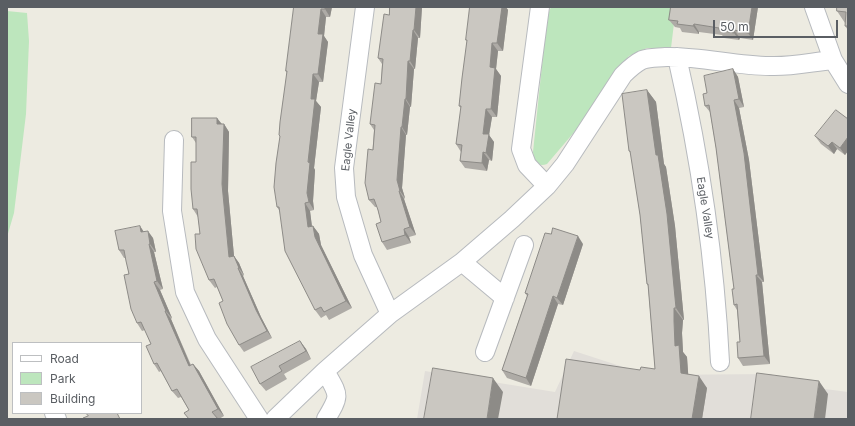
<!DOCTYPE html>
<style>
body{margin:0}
#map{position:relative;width:855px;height:426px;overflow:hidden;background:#edebe1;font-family:Inter,sans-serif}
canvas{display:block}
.frame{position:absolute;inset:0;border:8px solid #5a5e63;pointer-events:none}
.legend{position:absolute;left:12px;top:342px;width:130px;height:72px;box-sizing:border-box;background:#fff;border:1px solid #bdbfc1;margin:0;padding:5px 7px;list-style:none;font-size:12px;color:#5a5e63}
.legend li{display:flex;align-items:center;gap:8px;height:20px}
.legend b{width:20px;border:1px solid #bdbfc1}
.scale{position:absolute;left:713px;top:20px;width:125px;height:18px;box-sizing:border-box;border:2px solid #5a5e63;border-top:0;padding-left:5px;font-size:12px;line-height:14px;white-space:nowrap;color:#5a5e63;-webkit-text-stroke:3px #fff;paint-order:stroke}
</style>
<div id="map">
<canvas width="855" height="426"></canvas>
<div class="frame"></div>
<ul class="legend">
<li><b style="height:5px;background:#fff"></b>Road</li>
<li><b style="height:11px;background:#bde6bd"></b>Park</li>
<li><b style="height:11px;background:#cac7c1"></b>Building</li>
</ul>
<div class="scale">50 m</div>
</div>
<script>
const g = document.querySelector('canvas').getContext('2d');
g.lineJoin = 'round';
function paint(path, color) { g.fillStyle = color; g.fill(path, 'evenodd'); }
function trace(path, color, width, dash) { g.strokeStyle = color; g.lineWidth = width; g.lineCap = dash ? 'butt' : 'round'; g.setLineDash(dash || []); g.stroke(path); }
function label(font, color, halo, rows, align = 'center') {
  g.font = font + ' Inter,sans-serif'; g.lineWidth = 3.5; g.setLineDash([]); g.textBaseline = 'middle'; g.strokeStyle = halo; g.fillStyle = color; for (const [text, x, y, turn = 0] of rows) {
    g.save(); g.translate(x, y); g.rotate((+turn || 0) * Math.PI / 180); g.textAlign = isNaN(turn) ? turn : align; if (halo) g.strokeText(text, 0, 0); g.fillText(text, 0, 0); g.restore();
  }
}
const industrial = new Path2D(`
 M574 351 648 375 772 374 771 382 848 392V419H417L425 371 555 392Z`);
const green = new Path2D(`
 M551 7H676L671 48H647L629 56 609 80 576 130 547 164C537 168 534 160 533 152L547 17Z
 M7 11 27 13 29 41 26 114 14 213 7 237Z`);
const minor = new Path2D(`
 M365 7 344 168 346 197 363 255 390 314
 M540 7 521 149 527 165 547 186
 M814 7 833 60 848 84
 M677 57C700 157 715 259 720 362
 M174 140 172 211 185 292 207 339 259 419
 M462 262 505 298
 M485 352 524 245
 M325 371C339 396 341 394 326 419
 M54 413 57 419
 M275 419 325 371 390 314 462 262 512 219 547 186 565 164 623 75C629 69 634 64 642 60 650 57 658 58 666 57 701 56 735 66 770 66 791 67 812 62 833 60`);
const wall = new Path2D(`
 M294 7H332L330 17H326L324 36 328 42 323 82H319L317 94 316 101 321 107 314 168 315 170 313 201 314 210 310 211 312 227 313 226 319 234 321 245 352 308 329 320 326 315 321 318 315 310 279 210 277 207 280 137 279 135 287 73 286 71Z
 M390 7H422L420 38H418L415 69H414L411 107H410L407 135H406L402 188 405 198 404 199 416 235 409 237 411 243 387 250 382 242 381 222 377 207H375L369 200 374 130 370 124 381 84 382 64 378 58 389 15Z
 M470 7H506L508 10 503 51H498L496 69 501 76 497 117H492L489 135 494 142 492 161 489 160 487 171 465 168 460 161 461 152 456 144 461 108 459 106 467 41 466 40Z
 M671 7H758L753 40 740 38 739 40 724 38 722 35 699 32V34L682 32 680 28 675 27 669 20Z
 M848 7V30L845 26V23L837 11Z
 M733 69 738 77 744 107 739 108 749 160 764 282H762L770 364 743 366 738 358 740 342 737 310 734 305V289L716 148 710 112 705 106 707 93Z
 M647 90 656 102 664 164 666 167 675 226 684 320H683L682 333 683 352 687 357 688 374 707 388 702 419H557L640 370 655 369 648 286 647 284 640 215 631 154 629 151Z
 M217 118 222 124H224L229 132 228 191 234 256 239 263 244 275 243 276 261 317 272 338 244 352 239 345 223 301 217 287 215 288 209 280 200 234 198 217 193 209 196 162V143L192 137Z
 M848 119V151L845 155 837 149 834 154 821 144 815 136Z
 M140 226 144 232 153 238 156 252H154L163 289 160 290 172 318 171 319 191 365 193 364 199 371 224 416 219 419H189V410L181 397 178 398 172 391 161 371 159 372 154 364 151 344 145 330 142 331 137 323 126 258H124L119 250Z
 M583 244 563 305 558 304 531 386 507 378 502 370 527 296 525 293Z
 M300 341 306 349 311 359 284 374 287 379 266 391 260 384Z`);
const shadedWall = new Path2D(`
 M325 7H332L330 17 325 9Z
 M416 7H422L420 38 414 30Z
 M501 7H506L508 10 503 51 497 43Z
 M752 7H758L753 40 748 33Z
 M321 9 326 17 324 36 328 42 323 82 318 74V34Z
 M694 24 699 32V34L693 26Z
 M413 30 418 38 415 69 410 61Z
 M734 30 740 38 739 40 734 33Z
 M492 43 498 51 496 69 501 76 497 117 491 109 490 67Z
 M408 61 414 69 411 107 406 99Z
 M733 69 738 77 744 107 739 99Z
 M313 74 319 82 316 101 321 107 314 168 315 170 313 201 314 210 309 202 307 193 311 99Z
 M647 90 656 102 664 164 666 167 675 226 684 320 676 308Z
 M405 99 410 107 407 135 402 127Z
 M734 100 739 108 749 160 764 282 758 275Z
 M486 109 492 117 489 135 494 142 492 161 486 153 483 134Z
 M217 118 223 126 217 124Z
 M224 124 229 132 228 191 234 256 239 263 244 275 239 268 229 257 222 184Z
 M401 127 406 135 402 188 405 198 400 191 397 180Z
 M848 137V151L845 155 840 148Z
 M832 142 837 149 834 154 828 146Z
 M483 152 489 160 487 171 482 163Z
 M399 191 404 199 416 235 410 227Z
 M305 203 310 211 313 235 308 227Z
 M140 226 145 234 141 232Z
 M313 226 319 234 321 245 352 308 346 301 315 237Z
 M404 229 409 237 411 243 405 235Z
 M148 231 153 238 156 252 150 244Z
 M578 236 583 244 563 305 557 298Z
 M149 244 154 252 163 289 157 281Z
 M238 268 243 276 261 317 272 338 267 331 256 310Z
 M756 275 762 282 770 364 764 356Z
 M154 282 160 290 172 318 166 311Z
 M553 296 558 304 531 386 526 378Z
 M674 308 683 320 682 333 683 352 687 357 689 385 681 373 675 346 674 321Z
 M165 311 171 319 194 374 189 366Z
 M300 341 306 349 311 359 306 351Z
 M193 364 199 371 224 416 218 409Z
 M699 376 707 388 702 419H692Z
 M493 378 503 392 498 419H487Z
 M819 381 828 394 825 419H814Z`);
const building = new Path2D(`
 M294 7H325V9H321L318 34H323L318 74H313L312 86 311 99H315L308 162 310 163 307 193 309 202 305 203 308 227 313 226 315 237 346 301 324 312 321 307 315 310 285 251 279 207H277L274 187 276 163 280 136 279 135 280 122 287 71H286Z
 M390 7H416L414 30H413L410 61H408L406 99H405L402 127H401L397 180 400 191H399L410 227 404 229 405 235 382 242 376 224 381 222 378 210 374 199 369 200 365 183 368 149 373 150 375 125 370 124 375 83 381 84 383 59 378 58 384 14 389 15Z
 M470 7H502L497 43H492L490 67 495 68 491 109H486L483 134H489L486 153 483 152 482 163 460 161 462 145 456 144 461 106H459L462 78 467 40H466Z
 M671 7H752L748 33 734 30V33L719 30V28L694 24 693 26 677 24 678 21 669 20Z
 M837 7H848V26H845L846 12 837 11Z
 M733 69 739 99 734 100 744 153 758 275H756L764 356 738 358 737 342H740L737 304 734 305 732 289H734L716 148 709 105 705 106 703 94 707 93 704 76Z
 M647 90 656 155H658L667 214 676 308H674V321L675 346 679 345 681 373 699 376 692 419H557L566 359 640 370 641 367 655 369 648 284H647L640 215 630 151H629L622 94Z
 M836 110 848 119V137L840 148 832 142 828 146 815 136Z
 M192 118H217V124H224L222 184 229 257 234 256 239 268H238L256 310 267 331 239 345 227 324 219 303 223 301 214 279 209 280 196 249 195 234H200L197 209H193L191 189V162H196V137H192Z
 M140 226 141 232 148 231 150 244H149L157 281 154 282 166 311H165L189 366 193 364 218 409 212 412 218 419H189L184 413 189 410 177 389 172 391 157 363 154 364 146 346 151 344 141 322 137 323 131 309 124 275 129 274 126 261 124 250H119L115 231Z
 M553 228 578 236 557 298 553 296 526 378 502 370 528 294 525 293 545 233 551 234Z
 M300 341 306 351 279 366 282 371 260 384 251 367Z
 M433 368 493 378 487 419H424Z
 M757 373 819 381 814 419H751Z
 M86 413H117L120 419H84L83 418 88 416Z`);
const streetNames = [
 ["Eagle Valley",349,140,-84],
 ["Eagle Valley",705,208,81]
];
paint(industrial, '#e1ded9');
paint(green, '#bde6bd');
trace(minor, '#b7babe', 20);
trace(minor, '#fff', 18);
paint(wall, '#aeaba6');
paint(shadedWall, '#8d8b87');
paint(building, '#cac7c1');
trace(building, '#8d8b87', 1);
label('11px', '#5a5e63', '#fff', streetNames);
</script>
